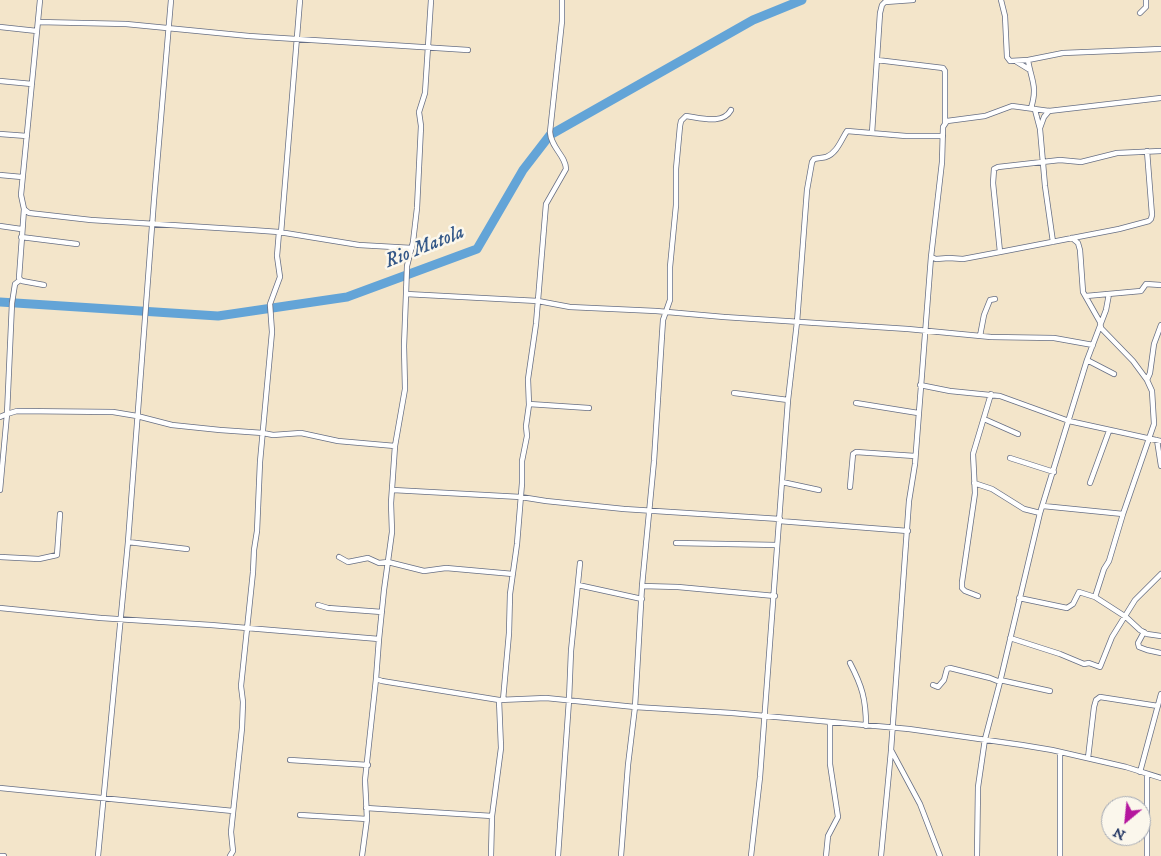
<!DOCTYPE html>
<style>
body{margin:0}
#map{position:relative;width:1161px;height:856px;overflow:hidden;background:#f3e5ca;font-family:"IM FELL DW Pica",serif}
canvas{display:block}
.north{position:absolute;left:1101px;top:796px;width:50px;height:50px;box-sizing:border-box;background:#fbf7ec;border:1px solid #a1a7b3;border-radius:50%;rotate:208deg;font-size:14px;font-weight:700;line-height:20px;text-align:center;color:#1b2f5e}
.north::after{content:'';display:block;margin:auto;width:18px;height:22px;background:#b5179e;clip-path:polygon(50% 0,100% 100%,50% 72%,0 100%)}
</style>
<div id="map">
<canvas width="1161" height="856"></canvas>
<div class="north">N</div>
</div>
<script>
const g = document.querySelector('canvas').getContext('2d');
g.lineJoin = 'round';
function trace(path, color, width, dash) { g.strokeStyle = color; g.lineWidth = width; g.lineCap = dash ? 'butt' : 'round'; g.setLineDash(dash || []); g.stroke(path); }
function label(font, color, halo, rows, align = 'center') {
  g.font = font + ' "IM FELL DW Pica",serif'; g.lineWidth = 5; g.setLineDash([]); g.textBaseline = 'middle'; g.strokeStyle = halo; g.fillStyle = color; for (const [text, x, y, turn = 0] of rows) {
    g.save(); g.translate(x, y); g.rotate((+turn || 0) * Math.PI / 180); g.textAlign = isNaN(turn) ? turn : align; if (halo) g.strokeText(text, 0, 0); g.fillText(text, 0, 0); g.restore();
  }
}
const river = new Path2D(`
 M0 302 218 316 347 297 477 249 523 170 550 135 753 20 802 0`);
const street = new Path2D(`
 M40 0 21 195 24 209 29 213 91 220 251 230 279 232 359 245 412 248
 M1001 0 1005 16 1007 57 1010 61 1028 60 1063 53 1161 49
 M1140 13 1146 7V0
 M38 22 126 24 249 36 468 50
 M0 27 37 31
 M877 60 943 68 945 71V123
 M1028 60C1031 80 1038 86 1031 108
 M1017 62 1030 70
 M0 81 32 84
 M1035 110 1040 129 1045 186 1053 242
 M1040 128 1044 117 1049 111
 M872 133 880 13 882 5 885 2 913 0
 M0 134 27 136
 M0 175 22 177
 M24 209 19 278 22 281 44 285
 M0 226 21 229
 M281 233 300 0
 M21 237 77 244
 M1000 252 993 183 994 169 998 167 1060 160 1081 162 1117 153 1161 151
 M931 257 936 259 949 258 963 259 1000 252 1119 229 1149 221 1151 219 1152 215 1147 151
 M406 294 407 266 413 242 417 208 421 126 419 112 425 93 431 0
 M1086 296 1141 291 1146 284 1161 285
 M980 336 984 315 990 300 995 299
 M1087 360 1114 374
 M1147 380 1150 373 1154 344 1161 325
 M920 385 950 391 1000 396 1069 421 1161 441
 M734 393 788 400
 M856 403 918 413
 M529 404 589 408
 M0 417 7 414 12 303 15 284 20 280
 M984 419 1018 434
 M1157 440 1161 466
 M1010 458 1054 472
 M782 482 819 490
 M974 483 992 489 1024 509 1040 513
 M1090 483 1109 431
 M850 487 853 454 856 452 915 456
 M0 490 7 414 17 411 113 412 137 416 172 425 220 430 263 433 273 435 301 433 338 441 395 446
 M393 490 521 497 546 501 624 509 780 519
 M1043 506 1123 514
 M779 521 908 531
 M128 542 187 549
 M676 543 777 545
 M0 557 39 559 57 555 60 514
 M339 557 348 562 368 558 379 563 388 562 424 571 446 568 513 574
 M578 585 642 599
 M642 586 678 587 775 596
 M978 596 965 591 962 588V582L975 493 973 454 991 394
 M1095 597 1126 617 1140 630 1147 634 1161 636
 M1019 598 1067 608 1073 604 1079 592 1095 597 1104 569 1109 561 1123 514 1154 424 1152 391 1147 380 1133 361 1101 328 1100 322 1083 292 1080 250 1078 243 1072 238
 M318 605 328 608 382 612
 M0 608 101 618 211 625 379 639 384 590 392 532 391 503 395 446 405 389 404 346 406 294 538 301 570 307 656 311 724 317 908 329 991 337 1054 338 1093 345
 M1144 632 1138 643 1139 647 1147 650 1161 653
 M1010 638 1060 654 1084 664 1089 663 1100 667 1112 637 1135 600 1161 574
 M379 639 376 679 382 681 499 700 546 698 635 707 732 713 909 729 1022 745 1052 750 1126 767 1161 778
 M850 663C862 686 866 699 866 726
 M1000 680 1050 691
 M933 685 938 687 944 680 947 669 950 668 990 678 1000 682
 M503 700 509 633 510 594 517 544 522 483V461L527 436 526 426 529 405 528 379 536 324 546 204 566 169C566 156 551 148 550 132L562 21V0
 M985 739 1000 682 1040 513 1087 360 1106 310 1109 294
 M1060 752V856
 M1088 758 1094 707 1096 700 1100 697 1158 706
 M290 760 368 765
 M1140 772 1161 694
 M0 788 233 811
 M366 808 492 816
 M300 815 367 819
 M0 856H4
 M98 856 128 542 154 200 171 0
 M230 856 233 851 231 832 242 728 243 702 241 686 253 572 254 550 257 531 260 462 272 332 270 304 280 277 277 256 279 232
 M362 856 367 819 365 780 376 679
 M491 856 492 816 501 748 499 700
 M558 856 569 700 571 651 580 563
 M621 856 628 765 635 707 642 586 654 461 662 335 663 320 670 300V267L676 205V169L680 126 681 121 686 116C701 118 723 125 731 110
 M751 856 760 777 788 400 797 322 807 190 812 162 814 159C818 158 822 158 826 157 837 153 841 140 847 131L906 136H943
 M826 856 828 836 838 817 830 764V722
 M881 856 891 751
 M940 856 920 804 891 750 909 501 915 464 931 257 942 162 943 127 947 121 985 116 1012 106 1049 111 1161 98
 M977 856 978 787 985 739
 M1147 856V774`);
const waterNames = [
 ["Rio Matola",425,248,-22]
];
trace(river, '#63a4d7', 9);
trace(street, '#676f84', 6);
trace(street, '#fff', 4.5);
label('italic 20px', '#345888', '#fbf7ec', waterNames);
</script>
